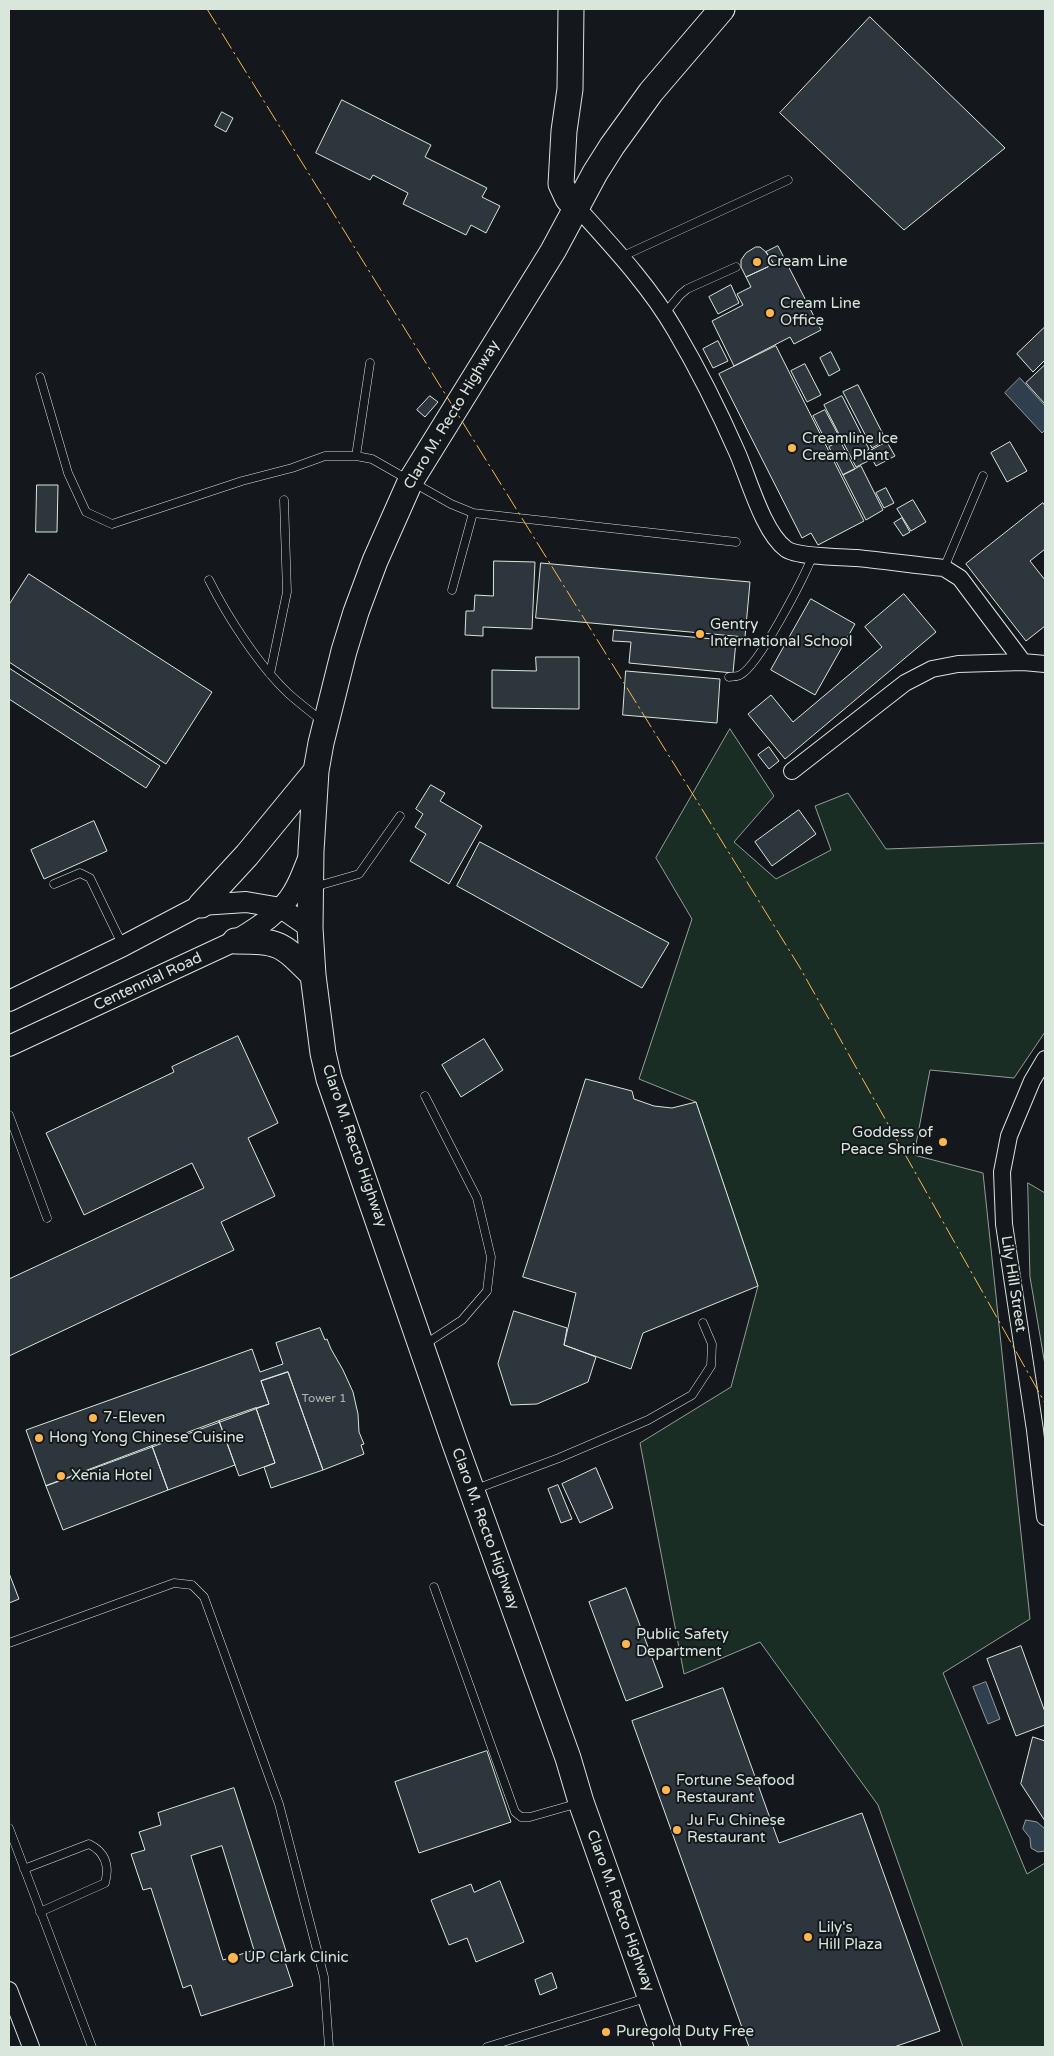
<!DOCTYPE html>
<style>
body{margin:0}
#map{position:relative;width:1054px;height:2056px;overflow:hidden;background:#14181c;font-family:"Varela Round",sans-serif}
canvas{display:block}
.frame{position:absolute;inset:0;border:10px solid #d8e6dc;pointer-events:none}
</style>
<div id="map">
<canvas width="1054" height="2056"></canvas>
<div class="frame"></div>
</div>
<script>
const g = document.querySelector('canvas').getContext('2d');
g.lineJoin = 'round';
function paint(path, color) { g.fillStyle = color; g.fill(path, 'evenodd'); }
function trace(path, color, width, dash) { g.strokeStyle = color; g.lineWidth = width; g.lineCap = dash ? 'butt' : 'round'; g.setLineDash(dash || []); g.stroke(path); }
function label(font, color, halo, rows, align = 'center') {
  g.font = font + ' "Varela Round",sans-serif'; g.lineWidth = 4; g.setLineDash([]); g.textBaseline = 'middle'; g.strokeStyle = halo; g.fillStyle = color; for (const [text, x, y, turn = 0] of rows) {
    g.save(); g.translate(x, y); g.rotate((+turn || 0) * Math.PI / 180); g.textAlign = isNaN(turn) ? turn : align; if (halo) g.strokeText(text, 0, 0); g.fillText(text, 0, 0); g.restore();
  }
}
const green = new Path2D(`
 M730 729 774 796 734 842 776 879 831 850 815 806 848 793 886 849 1045 843V1032L1014 1078 930 1070 914 1155 983 1173 1030 1619 943 1673 1027 1874 1045 1863V2047H963L878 1805 760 1642 684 1674 640 1443 731 1387 758 1286 696 1102 639 1079 692 919 656 858Z
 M1028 1183 1045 1193V1365L1030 1277Z`);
const water = new Path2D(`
 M1020 378 1045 406V430L1042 433 1005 393Z
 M986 1682 1000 1719 988 1724 973 1687Z
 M1026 1820 1037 1822 1045 1829V1851L1038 1852 1031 1848 1030 1838 1023 1829Z`);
const building = new Path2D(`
 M870 17 1005 148 904 230 780 113Z
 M342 100 431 145 425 157 487 188 482 197 500 206 486 233 471 225 466 235 403 204 408 193 373 175 370 180 316 153Z
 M222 112 233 118 226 132 215 126Z
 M778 246 821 330 794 344 790 337 734 366 712 321 743 305 737 294 751 287 746 277 774 264 766 252Z
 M756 247H760L766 252 774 264 746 277 741 267V260L746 253Z
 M731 285 739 303 718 314 709 297Z
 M1045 327V360L1033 372 1017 354Z
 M718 341 728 361 713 368 703 349Z
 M776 346 864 521 818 545 811 533 802 538 719 374Z
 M831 352 840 370 829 376 820 358Z
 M805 364 821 395 807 402 791 371Z
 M1045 365V404L1026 383Z
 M858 385 886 440 872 448 843 392Z
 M430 396 438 402 425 417 417 410Z
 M842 396 869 449 865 452 870 460 856 467 824 405Z
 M825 410 840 438 828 445 813 416Z
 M840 441 855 469 843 475 829 447Z
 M887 442 895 456 876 466 868 452Z
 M1010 442 1027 471 1007 482 991 453Z
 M861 466 883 510 866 520 843 475Z
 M37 485H58L57 532H36Z
 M886 488 894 503 884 508 876 493Z
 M913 500 926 522 911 531 897 509Z
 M1043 503 1045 506V549L1030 561 1045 580V626L1026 641 966 564Z
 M902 518 910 532 903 536 894 523Z
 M494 561 535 562 532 629 483 627V636L465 635 466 611H474L475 595 493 596Z
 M541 563 750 582 745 637 536 618Z
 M29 574 212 692 166 764 9 662V605Z
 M904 594 936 632 785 759 748 714 771 695 793 722 882 647 865 627Z
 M811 599 855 624 815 695 771 670Z
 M614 630 736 641 733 673 629 663 631 642 613 641Z
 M536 657H579V709L492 708V670L536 671Z
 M9 668 160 766 146 788 9 699Z
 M626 671 720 679 717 723 623 715Z
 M769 747 779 761 769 769 758 755Z
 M431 785 445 793 440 801 482 826 449 884 410 861 426 834 415 827 423 814 416 809Z
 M799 810 816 834 772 866 755 842Z
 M94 821 107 851 44 879 31 850Z
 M480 842 669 943 642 988 457 886Z
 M238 1036 278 1123 248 1138 275 1196 221 1222 234 1250 9 1356V1279L204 1188 192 1163 84 1215 46 1133 174 1072 172 1067Z
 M484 1039 503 1070 461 1097 442 1065Z
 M586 1079 632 1091 634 1099 654 1106 672 1108 696 1102 758 1286 643 1333 631 1369 564 1345 576 1293 523 1277Z
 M514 1311 567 1328 564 1345 596 1357 588 1382 537 1404 511 1405 498 1364Z
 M320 1328 325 1340 327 1339 331 1349 343 1370 353 1392 358 1414 359 1432 364 1444 361 1445 364 1454 323 1470 288 1372 261 1381 269 1404 46 1486 26 1430 252 1349 260 1372 283 1364 276 1343Z
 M288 1372 323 1470 271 1488 264 1467 275 1463 256 1408 269 1404 261 1381Z
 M256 1408 275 1463 239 1476 219 1421Z
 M219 1421 235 1465 168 1490 152 1446Z
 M152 1446 168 1490 63 1530 46 1486Z
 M596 1468 613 1508 580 1523 562 1484Z
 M558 1485 572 1519 561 1523 548 1489Z
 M9 1573 19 1599 9 1603Z
 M626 1588 663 1687 626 1701 589 1602Z
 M1021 1646 1045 1712V1725L1016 1736 987 1659Z
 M723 1688 779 1843 862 1813 940 2031 894 2047H749L632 1721Z
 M1033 1737 1045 1741V1821L1021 1784Z
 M487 1751 511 1822 419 1853 395 1782Z
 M234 1788 286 1951 282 1953 293 1986 201 2016 191 1985 183 1988 151 1888 143 1890 131 1854 145 1850 139 1832 161 1825 158 1813ZM222 1846 254 1950 223 1960 191 1856Z
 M500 1881 524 1942 476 1962 467 1938 449 1945 431 1900 471 1884 474 1892Z
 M552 1973 557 1988 540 1995 535 1980Z`);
const service = new Path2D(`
 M621 257 788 180
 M665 313 680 295 687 289 736 267
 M40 377 68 473 86 512 112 524 242 481 292 468 325 456H356L372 459 451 504 473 513 736 542
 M356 456 370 363
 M944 568 983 476
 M209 580C227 616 259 666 289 694 299 703 311 712 322 721
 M452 590 473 513
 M270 674 287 592 284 500
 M729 677C732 676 737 677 740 675 759 666 804 577 813 555
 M54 884 80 873 90 878 123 946
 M314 887 359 874 400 816
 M9 1115 47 1218
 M424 1345 462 1320 487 1291 491 1257 477 1198 425 1096
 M476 1489 559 1458 648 1420 692 1395 711 1366 712 1344 703 1323
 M434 1587 515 1812 521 1817H530L579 1803
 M9 1643 174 1583 192 1585 204 1597 279 1804 324 1977 329 2047
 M9 1828 92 2047
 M24 1869 89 1844C105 1852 110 1865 105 1883L40 1912
 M487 2047 646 1998`);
const minor = new Path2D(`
 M576 206C611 245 649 285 675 330 698 369 719 411 737 452 749 479 763 532 786 549 797 557 841 557 857 558 886 561 915 565 944 568L960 578 1023 662 1045 664
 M792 771 905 683 932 669 958 664 1023 662
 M1045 1059 1032 1081 1009 1136 1002 1172 1004 1224 1035 1430 1045 1517
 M9 1990 31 2047`);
const tertiary = new Path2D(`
 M9 1001 123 946 201 905 246 902 281 908 310 928
 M9 1046 235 941C256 928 280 914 293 892 300 881 304 868 309 856`);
const primary = new Path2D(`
 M571 9 570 89 564 131 561 184 568 199 576 206
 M201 905 247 855 316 771
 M235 941C280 941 281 943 313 975
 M668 2047 581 1802 568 1758 454 1441 329 1079 323 1053 313 975 310 928 311 851 316 771 321 743 344 651 356 612 375 561 410 482 553 251 595 173 612 146 651 92 722 9`);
const power = new Path2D(`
 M207 9 799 966 1045 1403`);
const markers = [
 [757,262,5,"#ffb74d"],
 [770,313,5,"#ffb74d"],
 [792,448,5,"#ffb74d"],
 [700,634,5,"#ffb74d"],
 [943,1142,5,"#ffb74d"],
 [93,1418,5,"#ffb74d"],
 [39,1438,5,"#ffb74d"],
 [61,1476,5,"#ffb74d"],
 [626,1644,5,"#ffb74d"],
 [666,1790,5,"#ffb74d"],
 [677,1830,5,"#ffb74d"],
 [808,1937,5,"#ffb74d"],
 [233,1958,6,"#ffb74d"],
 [606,2032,5,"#ffb74d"]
];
const numberNames = [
 ["Tower 1",324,1399]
];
const poiNames = [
 ["Cream Line",767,262],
 ["Cream Line",780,304],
 ["Office",780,321],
 ["Creamline Ice",802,439],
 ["Cream Plant",802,456],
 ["Gentry",710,625],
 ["International School",710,642],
 ["Goddess of",933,1133,"right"],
 ["Peace Shrine",933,1150,"right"],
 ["7-Eleven",103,1418],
 ["Hong Yong Chinese Cuisine",49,1438],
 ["Xenia Hotel",71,1476],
 ["Public Safety",636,1635],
 ["Department",636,1652],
 ["Fortune Seafood",676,1781],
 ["Restaurant",676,1798],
 ["Ju Fu Chinese",687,1821],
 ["Restaurant",687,1838],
 ["Lily's",818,1928],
 ["Hill Plaza",818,1945],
 ["UP Clark Clinic",244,1958],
 ["Puregold Duty Free",616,2032]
];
const streetNames = [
 ["Claro M. Recto Highway",452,415,-59],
 ["Centennial Road",148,982,-25],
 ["Claro M. Recto Highway",354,1146,71],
 ["Lily Hill Street",1013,1284,81],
 ["Claro M. Recto Highway",485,1529,70],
 ["Claro M. Recto Highway",620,1911,70]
];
paint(green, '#1a2d24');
trace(green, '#939e99', 1);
paint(water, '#2f3f4d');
trace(water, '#939e99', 1);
paint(building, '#2c363c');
trace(building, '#d8e6dc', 1);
trace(service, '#d8e6dc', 9);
trace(minor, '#d8e6dc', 18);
trace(tertiary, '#d8e6dc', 22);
trace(primary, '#d8e6dc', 27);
trace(service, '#14181c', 8);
trace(minor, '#14181c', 16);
trace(tertiary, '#14181c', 20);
trace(primary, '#14181c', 25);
trace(power, '#ffb74d', 1, [18, 4, 2.5, 4]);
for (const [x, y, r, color] of markers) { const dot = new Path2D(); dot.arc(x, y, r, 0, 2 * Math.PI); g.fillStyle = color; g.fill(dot); trace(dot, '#14181c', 2); }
label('12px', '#adbab4', null, numberNames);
label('15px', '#d8e6dc', '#14181c', poiNames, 'left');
label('15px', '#d8e6dc', '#14181c', streetNames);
</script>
